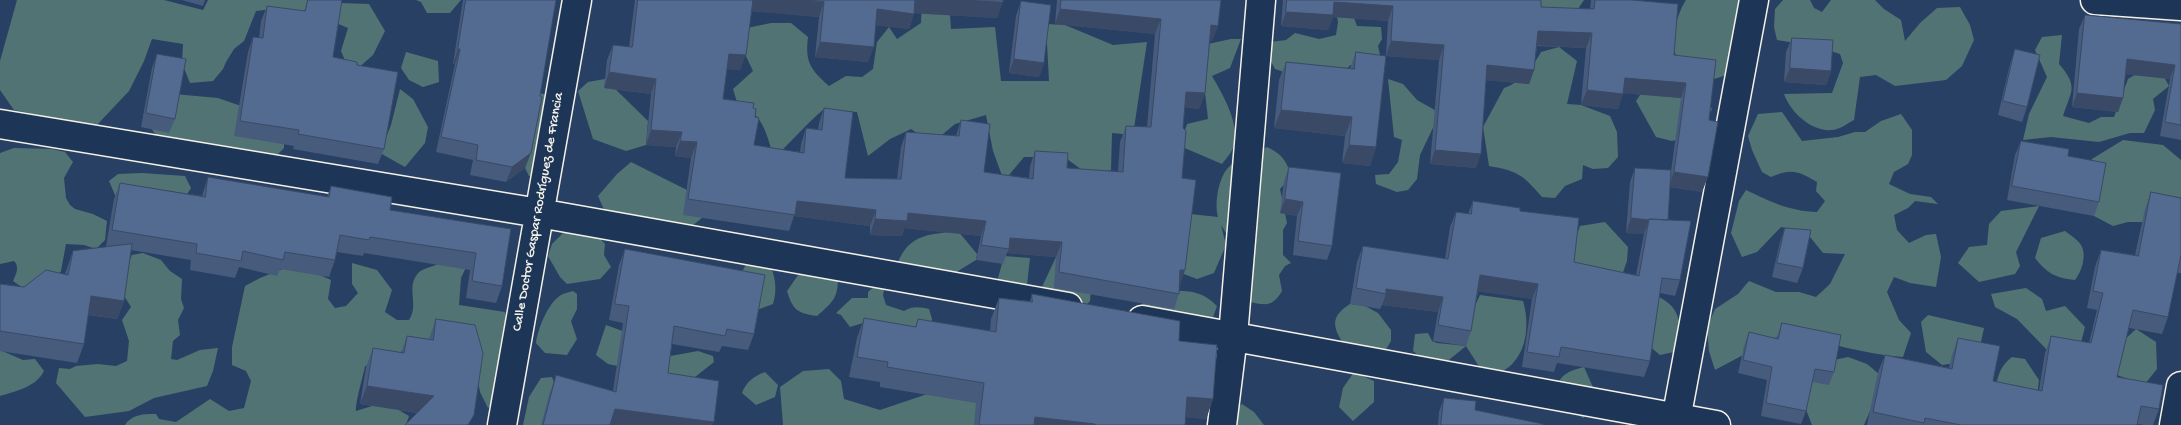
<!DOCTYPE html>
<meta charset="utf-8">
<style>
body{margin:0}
canvas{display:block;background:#284063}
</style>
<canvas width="2181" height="425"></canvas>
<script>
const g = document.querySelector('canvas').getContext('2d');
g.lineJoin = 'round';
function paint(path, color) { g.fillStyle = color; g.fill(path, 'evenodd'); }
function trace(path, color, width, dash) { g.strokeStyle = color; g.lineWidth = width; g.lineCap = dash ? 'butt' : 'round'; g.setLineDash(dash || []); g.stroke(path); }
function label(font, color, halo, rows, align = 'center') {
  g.font = font + ' "Gochi Hand",sans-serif'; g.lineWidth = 4; g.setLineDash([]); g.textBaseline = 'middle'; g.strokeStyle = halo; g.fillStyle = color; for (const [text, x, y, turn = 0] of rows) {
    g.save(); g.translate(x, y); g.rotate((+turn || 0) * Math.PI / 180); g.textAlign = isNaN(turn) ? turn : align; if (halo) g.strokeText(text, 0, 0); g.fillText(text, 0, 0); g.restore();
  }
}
const green = new Path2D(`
 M17 0H164L203 10 208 0H328L340 3 369 4 385 31 373 55 357 69 347 65 341 51 348 28C322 16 285 6 256 11L244 41 234 49 226 62 223 69 213 81 190 83 182 63 183 44 152 39 144 61 129 91 95 127 14 110 0 90V61Z
 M416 0H461L450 13H427L421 2Z
 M922 0 950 15 951 29 995 27 1001 81H1049L1046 24 1065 25 1113 45 1147 42 1133 135 1112 133 1111 170 1088 174 1064 157H1024L1004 181 993 151 986 115 955 124 932 143 911 129 890 139 868 156 857 112 824 109C806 124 791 142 774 158 766 132 763 114 737 102L733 89 753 71 744 52 747 28 771 23H791L808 37C805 62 810 69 829 86L846 76 862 77 873 69 877 42 889 27 897 39 921 23Z
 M1501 0H1584L1571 19Z
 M1686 0H1740L1727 75 1714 79 1685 72C1682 66 1676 57 1674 50 1671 36 1678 12 1686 0Z
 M1783 0H1810L1814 8 1822 12 1831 0H1875L1884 9 1901 20 1905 41 1920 23 1937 8 1960 7 1970 25 1974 40 1962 66 1946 80 1895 86 1876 75 1860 77 1854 120C1848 123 1839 130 1832 130 1812 132 1791 113 1784 94L1832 93 1843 63 1840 54 1819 47 1777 40 1774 27 1775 9Z
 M1335 7 1353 15 1357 26 1381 27 1382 39 1378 46 1380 55 1366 70 1350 65 1343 75 1290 74 1275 69 1266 52 1270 42 1286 40 1295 33 1319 39 1336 35 1338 22Z
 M2062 35 2059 64C2079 87 2071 91 2063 116L2089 123 2101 117H2114L2128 79 2156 62 2169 86 2153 99 2155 110 2144 133H2130L2099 142 2051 137 2023 140 2029 114 2047 77 2035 50 2042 37Z
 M1231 39H1241L1230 68 1212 76C1222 93 1242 127 1233 148 1231 153 1226 159 1222 164L1180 146 1187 124 1208 119 1202 66 1203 45Z
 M1559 47 1577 61 1567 104 1581 105 1610 116 1617 132 1618 157 1608 168 1593 169 1583 165 1582 179 1565 186 1555 198 1542 197C1523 175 1518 171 1489 166L1483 127 1504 88C1523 81 1531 69 1541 52Z
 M406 52 438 61 439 82 423 87 409 80 401 68Z
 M605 79 648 121 646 145 626 151 593 139 578 91 588 82Z
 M1388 79 1403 84 1417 100 1440 113 1420 155 1417 179 1408 190 1397 192 1376 184 1375 175 1389 174 1398 162 1402 140 1394 137Z
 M1648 83 1701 88 1712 109 1699 134 1672 141 1656 137 1636 101Z
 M400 89 413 99 428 127 425 143 405 167 380 153 391 125Z
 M538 92 551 97V179L529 176 525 168Z
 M163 93 218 98 284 121V148L274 158 157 137 143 115Z
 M1782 112 1802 141 1838 137 1855 132H1865L1881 121 1901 114 1912 130V155L1908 164 1894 172 1889 184 1910 194 1931 197 1938 204 1915 201 1908 208 1894 215 1897 230 1909 243 1926 235 1936 234 1941 257 1936 287 1910 283 1894 277 1887 292 1899 320 1911 333 1903 357C1862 354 1828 343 1788 331L1715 370 1709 351 1707 328 1715 309 1738 294 1749 281 1776 292H1799L1816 297 1830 284 1845 254 1823 253 1806 232 1781 227 1757 252 1742 257 1731 233 1739 201 1746 190C1771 202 1789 211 1817 212L1825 201 1816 191 1817 182C1799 171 1791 168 1771 177L1762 172 1752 150 1748 136 1758 114Z
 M2123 140 2163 145 2181 160V209L2146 222H2128L2113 226 2094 216 2084 184 2092 159Z
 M1267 147C1282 154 1287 161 1291 177L1280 189 1287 223 1283 230V255L1291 263 1285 266 1279 275 1282 291C1273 306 1267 306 1251 302 1239 277 1237 248 1221 225L1226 245 1214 273 1197 279 1181 273V213L1218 217C1214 202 1219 174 1231 165 1241 157 1256 153 1267 147Z
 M14 148 52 149 65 152 73 162 64 178 66 198 70 205 75 209 93 214 107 221 105 240 96 249 84 245 66 244 61 271 56 280 23 288 13 281C16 274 20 267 14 261L0 264V153Z
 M631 162 705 199 703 217 686 231 606 214 598 196 617 174Z
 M142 173 185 176 191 188 181 204 131 202 115 195 109 181 118 174Z
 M2039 206 2016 252 2020 266 2015 274 1979 282 1958 263 1969 247 1987 245 1989 224 2001 211Z
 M1605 222 1628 247 1627 261 1621 278 1562 260 1572 248 1580 226Z
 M570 231 596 234 605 244 604 255 611 267 600 279 567 284 560 277 548 256 552 244 564 232Z
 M958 231 977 254 976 260 958 271 949 285 895 270C907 234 925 235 958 231Z
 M2065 231C2070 235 2077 239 2081 245 2087 255 2082 271 2075 280 2055 278 2047 273 2035 258L2041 238Z
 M454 249 469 261 461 278 459 305 505 312 510 331 507 390 488 408 480 392 475 364 448 340 413 339C396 359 391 361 365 366 363 377 355 403 356 411L385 402 409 416 406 425H125C132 414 144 414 156 414L159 419 176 422 210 399 229 411 244 408 251 381 246 371 232 365V347L245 286 260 278 295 264 331 280 328 299 335 308 346 306 358 293 352 284V263L377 270 392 290 385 312 397 320H409C419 306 407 289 416 276 421 268 429 268 436 265 442 262 449 254 454 249Z
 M143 253 161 260 170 271 182 279 181 299 184 308 178 320 180 335 173 341 171 359 177 360 200 350 218 348 213 371 207 386 154 398 129 411 85 417 56 383 59 368 70 369 76 366 98 364 116 366 127 361 129 341 122 320 131 307 118 286 132 255Z
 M765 253C773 270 779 285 773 304L754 311 736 282 751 256Z
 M1004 256 1030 258 1027 285 1015 287 997 282Z
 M1056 257 1092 278 1090 301 1080 312 1041 289Z
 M803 268 838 276C838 298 834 301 817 316 798 313 793 311 787 291Z
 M886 282 883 295 886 305 904 311C913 306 919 307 929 309L932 319 930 331 866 322 850 327 841 315 836 313 852 298H868V292L878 283Z
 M1635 286C1676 304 1679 304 1683 350L1660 355 1636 335Z
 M2026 288 2042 299 2046 311 2065 306 2085 327 2079 350 2051 354 2017 319 1995 307 1991 294Z
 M573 291 577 294V309L571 321 577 339 567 355 545 353 536 343C538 328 548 303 561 295 564 293 570 292 573 291Z
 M1176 291C1194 291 1204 293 1217 306L1201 352 1221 358 1227 379 1140 319 1143 303Z
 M1480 295 1523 301C1529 321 1528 347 1513 363 1510 367 1504 370 1500 373L1480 368 1466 346 1439 368 1426 362 1413 351 1415 334 1428 333 1432 341 1437 343 1466 346 1472 312Z
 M1350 304 1365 306 1378 313 1391 330V341L1382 356 1345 346C1333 328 1329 317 1350 304Z
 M1928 315 1984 328 1977 360 1942 365 1926 352 1921 322Z
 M606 325 628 333 654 359 698 351 713 356 714 362 690 381 608 364 596 355Z
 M2136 329 2156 342 2157 369 2144 385 2093 366 2107 356Z
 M0 350 23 360 35 359 44 371C36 387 16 391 0 396Z
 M1848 357 1867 364 1891 384 1886 418 1870 411 1864 425H1812L1805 407 1808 381 1834 360Z
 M2012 357 2025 359 2039 380 2037 396 1995 393C1997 378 1999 367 2012 357Z
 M1584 367 1600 403 1583 418 1558 401C1554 378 1564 372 1584 367Z
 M829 369 841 381 844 399 880 410 945 388 975 370 979 425H783L780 387 803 371Z
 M765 372 778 385 775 397 756 405 742 393C746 382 754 376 765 372Z
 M1354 372 1374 381V402L1353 421 1339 407 1343 388Z
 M552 377 555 385 545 425H523L529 397 541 378Z
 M1242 404 1254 412 1264 425H1222L1232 410Z`);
const minor = new Path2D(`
 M2095 0 2181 6
 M0 124 539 213 1068 307
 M1142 320 1716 425
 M502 425 577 0
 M1222 425 1233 336 1261 0`);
const major = new Path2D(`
 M1675 425 1754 0
 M2174 425 2181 386`);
const wall = new Path2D(`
 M182 0H205L203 6Z
 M308 0H342L333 57 357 65 384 149 378 164 293 149 294 146 234 136 248 52 253 37 259 38 261 21 267 6 304 11Z
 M463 0H556L525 168 506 182 470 175 473 160 436 152 455 64H453Z
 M635 0H1003L997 18 914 13 909 29 876 25 868 62 815 57 819 17 752 11 740 70 727 69 723 99 753 108 755 117 754 145 800 152 801 144 806 128 818 130 819 123 824 108 845 178 897 179 901 147 906 132 956 136 961 120 984 172 1029 178 1030 166 1035 151 1067 168 1118 171 1120 142 1126 126 1147 127 1155 34 1055 24 1057 0H1221L1218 26 1212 41H1210L1205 93 1199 109 1185 107 1183 128 1179 294 1174 309 1054 288 1056 257 1007 253 1003 264 976 260 981 236 904 228 902 236 870 235V226L794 216 789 231 683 215 691 158 675 156 676 147 646 145 651 94 604 88 607 60 613 45 629 47Z
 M1283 0H1541V7L1590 9 1591 0H1632L1674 55 1709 120 1702 192 1670 187 1668 220 1680 280 1675 296 1660 293 1650 361 1644 377 1557 363 1554 372 1522 367 1532 299 1478 291 1471 331 1466 346 1433 341 1438 312 1382 305 1380 309 1350 304 1357 262 1363 246 1445 259 1450 227 1456 212 1468 214 1473 201 1520 211 1574 262 1636 275 1644 234 1626 233 1630 182 1635 168 1671 171 1681 98 1623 93 1618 109 1581 105 1586 48 1537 46 1534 70 1529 84 1486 80 1476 168 1430 164 1439 60 1386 56 1388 21 1333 17 1328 30 1281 26Z
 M1021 1 1044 63 1039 77 1009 73 1016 16Z
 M2085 15 2181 24V140L2160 136 2170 79 2126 74 2118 112 2072 107 2079 29Z
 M1792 38 1831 71 1826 85 1784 82 1786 52Z
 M2015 49 2027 107 2022 122 1998 115 2010 64Z
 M1356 52 1376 147 1370 166 1342 163 1345 136 1274 128 1279 80 1286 62 1350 68Z
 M157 54 175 119 169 133 141 127 152 68Z
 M2021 141 2068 156 2099 202 2094 216 2007 200 2015 155Z
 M1289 167 1332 246 1327 260 1293 255 1297 216 1280 213 1284 181Z
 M208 177 327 197 331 186 390 210 511 229 502 286 496 303 466 298 470 270 364 253 363 256 337 252 335 260 329 277 280 269 277 276 239 267 235 278 190 270 191 260 131 250 124 301 117 319 88 315 84 344 77 363 0 351V284L24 287 65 274 73 251 109 247 106 246 114 199 120 183 202 196Z
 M2151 192 2181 198V273H2177L2168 317 2162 334 2129 328 2117 377 2159 409 2153 425H2144L2138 424 2137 425H1867L1878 372 1885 355 1949 368 1952 355 1958 338 1993 381 2039 390 2045 353 2051 336 2089 343 2097 310 2087 308 2095 267 2101 250 2135 255 2145 209Z
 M1785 228 1803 268 1797 283 1772 277 1780 242Z
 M625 249 754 334 748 350 722 346 719 352 672 344 668 373 714 422 712 425H541L550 392 556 375 613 391 623 323 609 320 619 265Z
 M1032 294 1179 341 1213 399 1206 419 1186 417 1185 425H974L976 403 880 387V382L849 377 857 338 864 318 915 327 918 319 990 331 991 319 999 298 1030 301Z
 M436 319 475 325 417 413 360 404 366 367 373 348 401 353 407 336 429 339Z
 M1782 323 1834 372 1829 385 1812 382 1806 411 1801 424 1761 416 1767 380 1738 373 1744 346 1749 332 1776 339Z
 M1444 398 1475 410 1543 425H1438L1439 412Z`);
const shadedWall = new Path2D(`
 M752 0H805L824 2 819 17 748 11Z
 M915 0H962L1003 2 997 18 910 13Z
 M1334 2 1393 6 1388 21 1333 17 1328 30 1281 26 1286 12Z
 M877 9 914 14 909 29 871 25Z
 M1060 9 1161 19 1155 34 1055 24Z
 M1211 25 1218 26 1212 41 1205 40Z
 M1538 31 1592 33 1586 48 1533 45Z
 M1391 41 1444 45 1439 60 1386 56Z
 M820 42 874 47 868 62 815 57Z
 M458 49H460L455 64H453Z
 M729 54 746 55 740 70 723 69Z
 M1014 59 1044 63 1039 77 1009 73Z
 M2127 59 2175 65 2170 79 2122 74Z
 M1487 65 1534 70 1529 84 1482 80Z
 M1790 68 1831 71 1826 85 1784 82Z
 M609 72 656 79 651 94 604 88Z
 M1625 78 1686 83 1681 98 1619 93Z
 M1587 90 1623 94 1618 109 1581 105Z
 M1186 92 1205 93 1199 109 1180 107Z
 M2077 93 2123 98 2118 112 2072 107Z
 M1281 110 1352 117 1345 136 1274 128Z
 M651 130 682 132 676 147 646 145Z
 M680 141 697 142 691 158 675 156Z
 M1349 145 1376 147 1370 166 1342 163Z
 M1435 150 1481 154 1476 168 1430 164Z
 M531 153 525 168 506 182 512 167Z
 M1674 172 1708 177 1702 192 1669 187Z
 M1285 199 1303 202 1297 216 1280 213Z
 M797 201 876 210 870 226 794 216Z
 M908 213 986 221 981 236 904 228 902 236 870 235 875 219Z
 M1631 218 1649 220 1644 234 1626 233Z
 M1010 238 1062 242 1056 257 1007 253 1009 249Z
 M1180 270H1185L1180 286Z
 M1480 275 1538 284 1532 299 1475 291Z
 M1386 289 1443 297 1438 312 1382 305 1386 294Z
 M91 296 124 301 117 319 84 314Z
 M367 386 434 396 427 414 360 404Z
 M1187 397 1213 399 1206 419 1180 417Z
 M615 409 714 422 712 425H609Z
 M1035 417 1095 424 1094 425H1032Z`);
const building = new Path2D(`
 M308 0H342L333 57 357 62V65L398 72 384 149 298 134 299 130 240 121 253 37 263 38 267 6 305 11Z
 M466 0H556L540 96 542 97 531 153 512 167 476 160 478 145 441 137 460 49H458Z
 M638 0H753L746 55 729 54 723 99 754 103 753 108 756 109 755 117 759 118 754 145 804 153 806 128 822 130 824 108 853 112 845 178 901 179 906 132 959 136 961 120 990 124 984 172 1033 179 1035 151 1068 153 1067 168 1123 172 1126 126 1151 127 1161 19 1060 9 1061 0H1221L1218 26 1211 25 1205 93 1186 92 1183 128 1186 131 1182 178 1196 180 1185 270H1180L1179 294 1059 272 1062 242 1010 238 1009 249 981 245 986 221 908 213 907 221 875 219 876 210 797 201 795 215 688 199 697 142 680 141 682 132 651 130 656 79 609 72 613 45 632 47Z
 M805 0H915L914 14 877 9 874 47 820 42 824 2Z
 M962 0H1003V2Z
 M1287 0H1541V7L1594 9 1595 0H1632L1678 4 1674 55 1716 60 1709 120 1718 122 1708 177 1674 172 1686 83 1625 78 1623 94 1587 90 1592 33 1538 31 1534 70 1487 65 1481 154 1435 150 1444 45 1391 41 1393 6 1334 2 1333 15 1286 12Z
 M1021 1 1051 5 1044 63 1014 59Z
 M2085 15 2181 24V125L2165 122 2175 65 2127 59 2123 98 2077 93Z
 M1792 38 1833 40 1831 71 1790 68Z
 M2015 49 2040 55 2027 107 2003 101Z
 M1356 52 1386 56 1376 147 1349 145 1352 117 1281 110 1286 62 1354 69Z
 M157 54 186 59 175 119 146 113Z
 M2021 141 2069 149 2068 156 2106 163 2099 202 2012 186Z
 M1289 167 1341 173 1332 246 1298 241 1303 202 1285 199Z
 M1635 168 1671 170 1668 220 1649 219V220L1631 218Z
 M208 177 329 197 331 186 392 197 390 210 511 229 502 286 472 281 476 253 370 237 369 240 340 235 335 260 285 252 283 260 243 251 241 261 196 253 197 244 112 230 120 183 205 197Z
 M2151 192 2181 198V255L2168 317 2133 310 2117 377 2163 385 2159 409 2141 406 2137 425H1961L1925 418 1924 423 1873 412 1885 355 1952 369 1958 338 2000 346 1993 381 2042 391 2051 336 2091 343 2103 293 2093 291 2101 250 2138 256Z
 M1473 201 1520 208V211L1579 218 1574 262 1639 276 1649 219 1691 221 1680 280 1662 278 1650 361 1561 347 1559 357 1527 352 1538 284 1480 275 1471 331 1438 325 1443 297 1386 289V294L1356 288 1363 246 1448 259 1456 212 1471 214Z
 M1785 228 1811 230 1803 268 1777 263Z
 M132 244 124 301 91 296 84 344 0 331V284L24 287 46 270 68 275 73 251Z
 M625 249 765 275 754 334 727 329 725 336 674 326 668 373 719 381 714 422 615 409 610 425H543L556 375 616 392 629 306 615 304Z
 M1032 294 1180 321 1179 341 1217 345 1213 399 1187 397 1185 425H1095V424L1035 417 1034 425H979L984 383 887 367 888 362 857 357 864 318 916 327 918 319 996 332 999 298 1032 302Z
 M436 319 475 325 483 353 474 415 468 425H405L434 396 367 386 373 348 404 353 407 336 433 340Z
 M1782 323 1841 335 1834 372 1815 369 1806 411 1766 403 1772 367 1743 360 1749 332 1778 339Z
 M1444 398 1476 401 1475 410 1543 424V425H1441Z`);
const streetNames = [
 ["Calle Doctor Gaspar Rodríguez de Francia",539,212,-80]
];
paint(green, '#517373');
trace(minor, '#f4f1e8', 31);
trace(major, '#f4f1e8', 31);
trace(minor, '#1d3557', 28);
trace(major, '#1d3557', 28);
paint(wall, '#475b7d');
paint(shadedWall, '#3a4a66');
paint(building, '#536a91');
trace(building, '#3a4a66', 1);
label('14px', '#f4f1e8', '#1d3557', streetNames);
</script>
